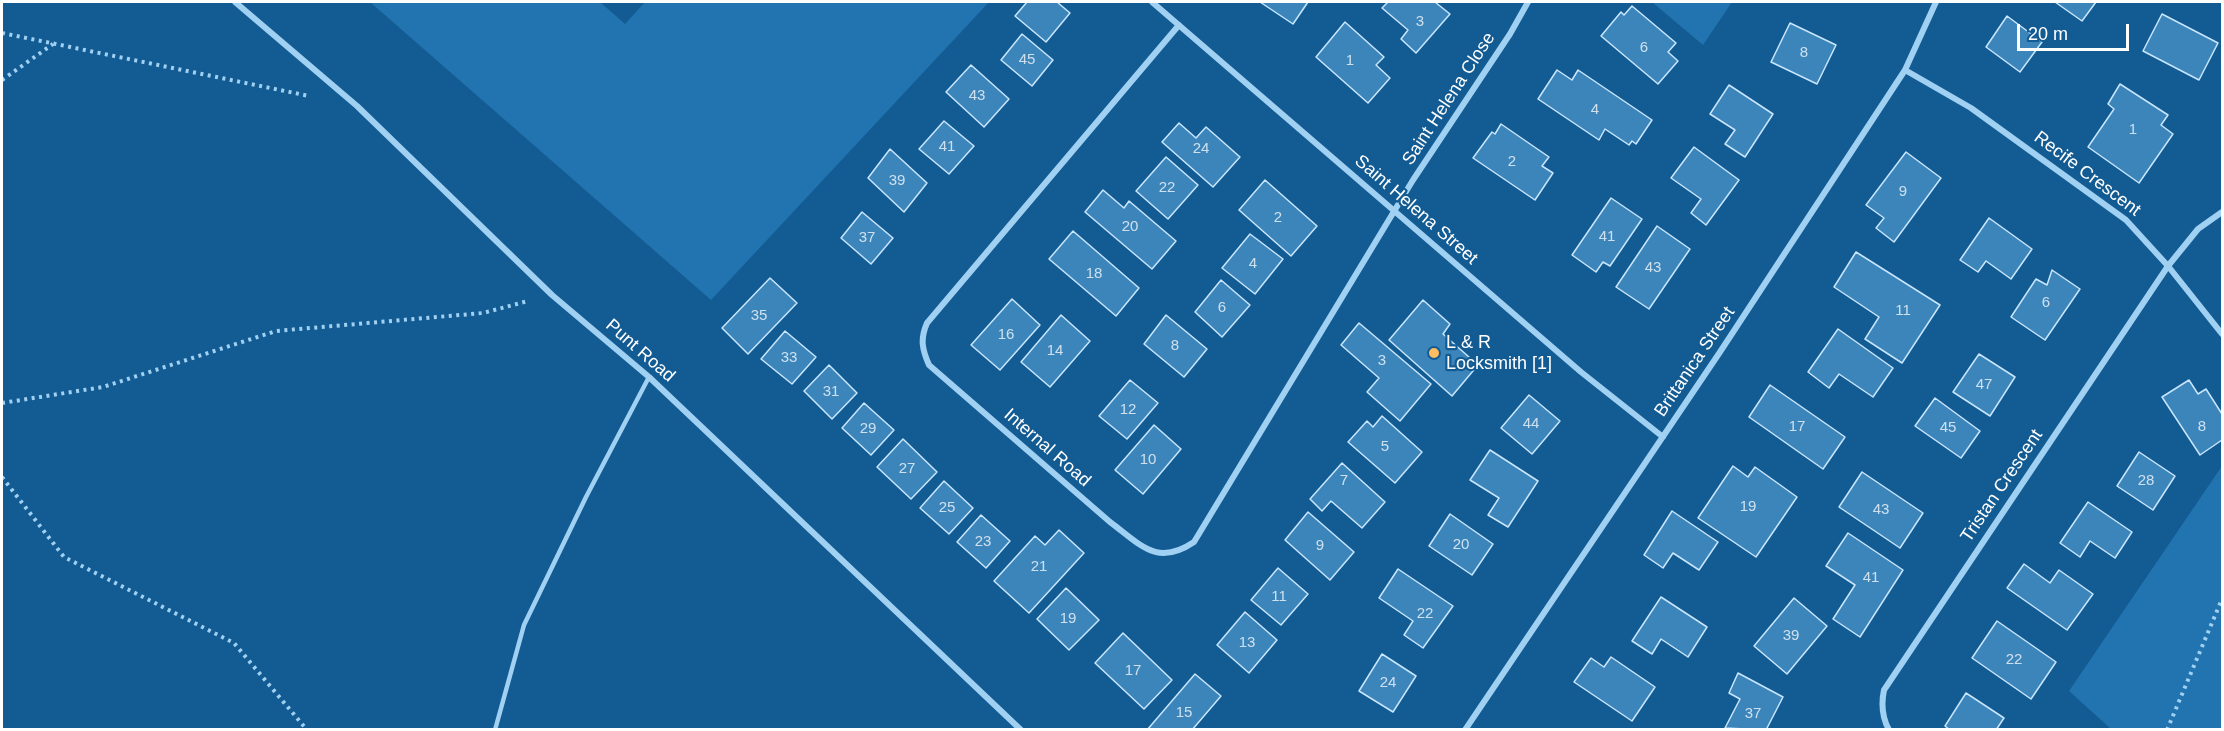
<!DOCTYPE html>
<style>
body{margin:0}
#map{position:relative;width:2224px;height:731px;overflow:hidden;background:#135b93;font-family:Arial,sans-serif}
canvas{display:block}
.frame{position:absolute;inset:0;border:3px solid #fff;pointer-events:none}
.scale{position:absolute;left:2017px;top:24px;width:112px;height:27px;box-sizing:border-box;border:3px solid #fff;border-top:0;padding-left:8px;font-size:18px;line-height:21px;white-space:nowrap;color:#fff;-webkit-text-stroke:4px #135b93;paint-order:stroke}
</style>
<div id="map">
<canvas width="2224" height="731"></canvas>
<div class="frame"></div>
<div class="scale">20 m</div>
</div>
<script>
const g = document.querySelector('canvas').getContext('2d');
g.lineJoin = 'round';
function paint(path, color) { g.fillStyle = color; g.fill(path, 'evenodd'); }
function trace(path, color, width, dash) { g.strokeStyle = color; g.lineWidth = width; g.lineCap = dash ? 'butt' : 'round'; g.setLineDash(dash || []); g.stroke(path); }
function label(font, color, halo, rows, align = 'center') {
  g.font = font + ' Arial,sans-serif'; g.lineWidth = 4.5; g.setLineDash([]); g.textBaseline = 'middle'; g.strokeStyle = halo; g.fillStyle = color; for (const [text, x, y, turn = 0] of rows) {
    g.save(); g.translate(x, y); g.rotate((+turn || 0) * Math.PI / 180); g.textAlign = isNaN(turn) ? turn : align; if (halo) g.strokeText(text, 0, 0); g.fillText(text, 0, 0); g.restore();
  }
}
const green = new Path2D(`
 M370 2H600L625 24 645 2H989L711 300Z
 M1652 2H1732L1703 45Z
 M2222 466V729H2111L2069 691Z`);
const building = new Path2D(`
 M1027 2H1057L1070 13 1046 42 1015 16Z
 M1260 2H1308L1293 24Z
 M1388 2H1435L1450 14 1416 53 1401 39 1408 30 1382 8Z
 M2055 2H2096L2082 21Z
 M1632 6 1676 43 1668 52 1678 61 1658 84 1601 36 1621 12 1624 15Z
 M2162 14 2218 43 2199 80 2143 51Z
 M2007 16 2042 42 2020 72 1986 47Z
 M1345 22 1384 57 1376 65 1390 78 1368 103 1316 57Z
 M1790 23 1836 45 1817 84 1771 62Z
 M1022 34 1053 60 1032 86 1001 60Z
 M971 65 1009 99 984 127 946 92Z
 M1557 70 1572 80 1578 70 1652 120 1636 144 1632 141 1629 145 1605 129 1599 140 1538 99Z
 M2120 84 2168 115 2161 125 2173 134 2139 183 2088 147 2114 109 2108 104Z
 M1729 85 1773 114 1745 157 1725 144 1735 130 1710 114Z
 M944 121 974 146 949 174 919 149Z
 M1179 123 1196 138 1206 127 1240 157 1213 187 1162 142Z
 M1501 124 1549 157 1542 166 1553 173 1535 200 1473 158 1492 132 1495 134Z
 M1694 147 1739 180 1706 225 1691 213 1701 199 1671 178Z
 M890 149 927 183 904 212 868 178Z
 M1906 152 1941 178 1894 242 1876 228 1884 218 1866 205Z
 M1166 157 1198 185 1168 219 1136 191Z
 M1265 180 1317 226 1291 256 1239 210Z
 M1103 190 1124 208 1129 201 1176 241 1152 269 1085 212Z
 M1611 198 1642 219 1610 266 1603 262 1596 272 1572 255Z
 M862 212 893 238 871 264 841 238Z
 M1989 218 2032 249 2011 279 1986 261 1978 272 1960 260Z
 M1657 226 1690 249 1649 309 1616 287Z
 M1073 231 1139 288 1116 316 1049 259Z
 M1250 234 1283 259 1255 294 1222 268Z
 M1856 252 1940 305 1902 363 1865 339 1879 317 1834 287Z
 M2052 270 2080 289 2045 340 2011 317 2036 279 2047 285Z
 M770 278 797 303 748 354 722 328Z
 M1221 280 1250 305 1222 337 1195 312Z
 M1012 299 1040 325 1000 370 971 345Z
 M1423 300 1450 324 1443 334 1478 365 1452 396 1389 340Z
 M1061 315 1090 341 1050 387 1021 362Z
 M1166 315 1207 349 1184 377 1144 344Z
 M1359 323 1431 384 1400 421 1367 392 1379 378 1341 345Z
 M1838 329 1893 368 1873 397 1839 374 1829 388 1808 372Z
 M785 331 816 357 792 384 761 359Z
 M1979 354 2015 377 1990 416 1953 392Z
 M829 365 857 393 832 419 804 391Z
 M1130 380 1158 403 1127 439 1099 416Z
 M2189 380 2198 394 2206 389 2222 414V440L2200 455 2162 397Z
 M1770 385 1845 437 1823 469 1749 417Z
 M1529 395 1560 421 1532 454 1501 428Z
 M1935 398 1980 431 1961 458 1915 426Z
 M864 403 894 430 871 455 842 428Z
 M1382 416 1422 452 1395 483 1348 442 1367 421 1373 427Z
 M1154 425 1181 449 1143 494 1115 470Z
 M903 439 937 472 911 499 877 467Z
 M1490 450 1538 481 1508 527 1488 515 1499 498 1470 480Z
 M2139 452 2175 476 2153 510 2117 486Z
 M1342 463 1385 502 1362 528 1331 501 1322 511 1310 499Z
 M1733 466 1748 477 1755 467 1797 497 1756 557 1698 518Z
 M1862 472 1923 513 1900 548 1839 507Z
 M944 481 973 508 949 534 920 508Z
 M2088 502 2132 532 2115 558 2090 541 2080 557 2060 543Z
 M1672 511 1718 542 1699 570 1673 553 1663 568 1644 555Z
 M1308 512 1354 552 1330 580 1285 540Z
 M1450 514 1493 544 1472 575 1429 546Z
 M981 515 1010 541 986 568 957 542Z
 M1059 530 1084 553 1029 613 994 581 1035 536 1045 545Z
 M1848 533 1903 570 1860 637 1833 619 1855 585 1826 566Z
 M2024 564 2050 583 2059 570 2093 594 2067 630 2007 588Z
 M1278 568 1308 594 1281 625 1251 600Z
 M1398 569 1453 606 1423 648 1404 635 1413 621 1379 598Z
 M1066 588 1099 620 1069 650 1037 619Z
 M1661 597 1707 627 1688 657 1661 639 1652 654 1632 641Z
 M1794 598 1827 626 1787 674 1754 646Z
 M1245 612 1277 640 1249 673 1217 645Z
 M1997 621 2056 662 2031 699 1972 658Z
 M1123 633 1172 680 1144 709 1095 663Z
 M1382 654 1416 676 1393 712 1359 691Z
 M1611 657 1655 687 1632 721 1574 682 1591 658 1604 667Z
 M1738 673 1783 697 1766 730 1725 728 1740 699 1729 693Z
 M1195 674 1221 696 1192 730H1147Z
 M1966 693 2004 718 1996 730H1950L1945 726Z`);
const path = new Path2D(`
 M2 33 309 96
 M2 80 53 44
 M2 403 103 387 276 331 483 313 528 301
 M2 477 64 557 234 643 307 730
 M2167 730 2222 599`);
const service = new Path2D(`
 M495 730 524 625 586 497 649 377`);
const minor = new Path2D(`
 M235 2 357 106 552 295 649 377 1021 730
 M1152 2 1581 372 1663 437
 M1179 25 927 323C920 339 922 349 929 365L1110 522C1141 545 1157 567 1194 542L1413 180 1510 34 1528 2
 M1905 70 1971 108 2126 220 2168 266 2222 334
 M1465 730 1720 352 1905 70 1936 2
 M1889 730C1882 717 1881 704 1884 690L2168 266 2198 229 2222 212`);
const markers = [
 [1434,353,6,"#ffbd61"]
];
const numberNames = [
 ["3",1420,22],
 ["6",1644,48],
 ["8",1804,53],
 ["45",1027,60],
 ["1",1350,61],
 ["43",977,96],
 ["4",1595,110],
 ["1",2133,130],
 ["41",947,147],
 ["24",1201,149],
 ["2",1512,162],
 ["39",897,181],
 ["22",1167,188],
 ["9",1903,192],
 ["2",1278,218],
 ["20",1130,227],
 ["41",1607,237],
 ["37",867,238],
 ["4",1253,264],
 ["43",1653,268],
 ["18",1094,274],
 ["6",2046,303],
 ["6",1222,308],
 ["11",1903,311],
 ["35",759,316],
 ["16",1006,335],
 ["8",1175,346],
 ["14",1055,351],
 ["33",789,358],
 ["3",1382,361],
 ["47",1984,385],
 ["31",831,392],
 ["12",1128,410],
 ["44",1531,424],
 ["17",1797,427],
 ["8",2202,427],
 ["45",1948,428],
 ["29",868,429],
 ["5",1385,447],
 ["10",1148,460],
 ["27",907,469],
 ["7",1344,481],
 ["28",2146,481],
 ["19",1748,507],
 ["25",947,508],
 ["43",1881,510],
 ["23",983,542],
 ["20",1461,545],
 ["9",1320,546],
 ["21",1039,567],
 ["41",1871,578],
 ["11",1279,597],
 ["22",1425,614],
 ["19",1068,619],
 ["39",1791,636],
 ["13",1247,643],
 ["22",2014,660],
 ["17",1133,671],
 ["24",1388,683],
 ["15",1184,713],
 ["37",1753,714]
];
const streetNames = [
 ["Saint Helena Close",1449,99,-57],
 ["Recife Crescent",2087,174,37],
 ["Saint Helena Street",1416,210,41],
 ["Punt Road",640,351,41],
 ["Brittanica Street",1695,362,-56],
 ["Internal Road",1047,448,41],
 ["Tristan Crescent",2002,486,-56]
];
const poiNames = [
 ["L & R",1446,343],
 ["Locksmith [1]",1446,364]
];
paint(green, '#2274b0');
paint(building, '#3c85bb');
trace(building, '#c8e6fd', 1.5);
trace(path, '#a0d0f2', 4, [3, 4.5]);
trace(service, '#a0d0f2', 4.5);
trace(minor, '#a0d0f2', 6);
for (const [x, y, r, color] of markers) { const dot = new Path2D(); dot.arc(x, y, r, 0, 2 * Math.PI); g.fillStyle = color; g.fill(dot); trace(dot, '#135b93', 2); }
label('15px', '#cee0ee', null, numberNames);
label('18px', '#fff', '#135b93', streetNames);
label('18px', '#fff', '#135b93', poiNames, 'left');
</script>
